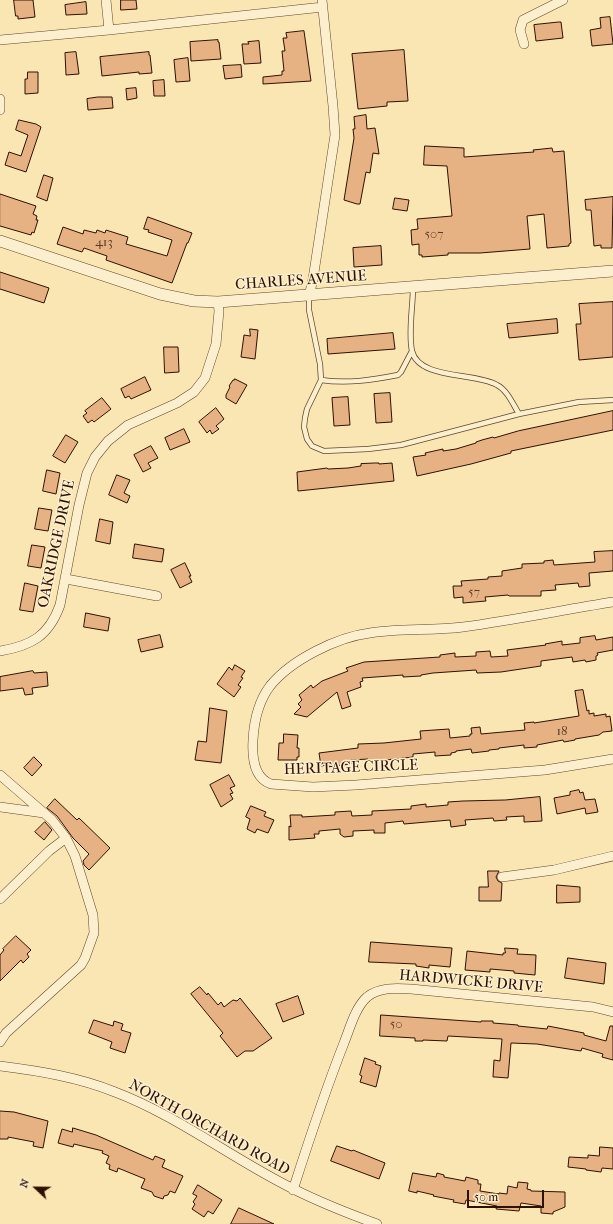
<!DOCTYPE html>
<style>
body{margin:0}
#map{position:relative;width:613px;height:1224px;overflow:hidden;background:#fae6b3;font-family:"IM FELL French Canon",serif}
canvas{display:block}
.north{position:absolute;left:16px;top:1168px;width:40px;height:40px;-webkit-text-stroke:3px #fcefce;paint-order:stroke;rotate:292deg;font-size:11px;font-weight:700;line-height:16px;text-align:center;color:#2e1000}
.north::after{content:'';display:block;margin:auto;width:14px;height:18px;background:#2e1000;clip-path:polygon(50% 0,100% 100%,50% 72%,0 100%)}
.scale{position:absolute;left:467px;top:1190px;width:77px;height:18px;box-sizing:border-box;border:2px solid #2e1000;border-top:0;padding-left:5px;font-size:12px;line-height:14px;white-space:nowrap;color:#2e1000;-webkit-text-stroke:3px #fcefce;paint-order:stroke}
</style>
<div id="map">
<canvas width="613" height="1224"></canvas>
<div class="north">N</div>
<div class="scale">50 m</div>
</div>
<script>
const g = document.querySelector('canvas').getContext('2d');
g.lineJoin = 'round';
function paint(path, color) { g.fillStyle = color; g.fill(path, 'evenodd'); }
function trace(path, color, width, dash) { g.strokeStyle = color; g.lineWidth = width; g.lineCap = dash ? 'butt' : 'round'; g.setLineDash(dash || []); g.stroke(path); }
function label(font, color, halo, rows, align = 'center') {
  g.font = font + ' "IM FELL French Canon",serif'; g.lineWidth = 3; g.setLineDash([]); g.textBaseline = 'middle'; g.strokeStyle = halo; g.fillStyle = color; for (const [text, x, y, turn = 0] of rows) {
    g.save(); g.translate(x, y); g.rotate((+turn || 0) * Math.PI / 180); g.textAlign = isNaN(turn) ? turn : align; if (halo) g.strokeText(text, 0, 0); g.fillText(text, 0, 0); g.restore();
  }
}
const building = new Path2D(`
 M14 0H33L35 17 18 19V16H16Z
 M121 0H136L137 9 121 10Z
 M86 2 87 14 66 15 65 5Z
 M610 17 613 44 592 46 590 30 601 28 600 18Z
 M559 22H561L563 38 536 41 534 25Z
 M304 31 311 81 263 84V77L282 75V71H284L282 51H285L283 38H287L286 33Z
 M218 40V42H219L221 59 191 61 190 42Z
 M259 41 261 63 244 64 242 44H249L248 42Z
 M404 50 408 101 387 102V106L358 109 352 54Z
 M76 52 79 74 66 75 65 53Z
 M149 52V55H150L152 73 139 74V72L102 76 100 57Z
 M188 58 190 81 176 82 174 60Z
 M241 65 242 77 225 79 223 66Z
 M28 72H38V93L25 94V79H27Z
 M164 80 165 96H154L153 81Z
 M136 88 137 98 127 100 126 89Z
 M98 97H112L113 108 88 110 87 99Z
 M366 115 367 129 375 128 379 154 373 153 370 173 366 172 360 204H357L344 200 354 138 353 129H355L354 117Z
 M19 120 36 124 41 127 26 172 5 165 9 152 21 156 28 135 16 130Z
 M425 146 464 148V157L534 152 533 150 552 148 553 152 564 151 571 243 569 244V246L547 248 544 214 527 216 530 249 480 253H448V255L422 257V255H419V244L412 245 411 230 418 229 417 219 452 216 447 166 424 165Z
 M44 175 53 178 47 201 37 197Z
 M0 194 36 206 33 214 37 216 36 220H38L34 233 32 232 31 235 0 226Z
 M613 197 612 248H601V245L594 246 591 210H586L585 200Z
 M395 198 409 200 407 211 393 209Z
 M148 217 192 233 188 243H187L172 283 106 260 107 256 84 248 82 252 57 244 63 227 83 234 84 230 96 233 97 230 105 233 106 230 128 237 126 244 167 256 172 240 148 232 149 230 144 229Z
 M381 246 382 265 354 267 353 248Z
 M0 272 49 288 44 303 0 289Z
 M613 302V357L579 360 576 324H581L579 304Z
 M557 319 558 333 509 338 507 324Z
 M250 329 258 330 255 359 241 357 244 335 250 336Z
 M393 333 395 349 328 354 327 339Z
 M164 347H178L179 372 165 373Z
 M145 377 151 390 131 399 129 396 125 398 121 389Z
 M235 379 247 385 236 404 226 398V395L230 387 229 386 233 380H234Z
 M390 393 392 422 376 423 374 394Z
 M348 397 350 425 334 426 332 398Z
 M102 398 111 409 94 422 92 420 88 423 83 416 87 413 85 411Z
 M216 408 224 419 216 426 219 429 212 434 210 430 207 433 199 422Z
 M613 411V430L511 451V453L471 464 417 476 413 457 426 455 425 453 443 449V451L456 449 476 443V442L482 440 493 437 494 438 518 431Z
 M184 429 190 442 170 450 165 438Z
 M66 435 78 442 65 463 53 456Z
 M151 446 158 458 148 463 151 468 143 472 134 455Z
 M375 463H379V464L392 463 394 481 298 491 297 472 327 468 328 469 348 468 361 466V464Z
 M47 470 60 473 56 494 43 491Z
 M117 475 130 480 124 493 130 496 127 503 109 495Z
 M39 508 52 510 48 531 35 529Z
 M100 519 113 522 110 544 96 541Z
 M135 544 164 549 162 562 133 558Z
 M32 545 45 547 41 568 28 566Z
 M613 551V571L589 573 590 586 579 587 578 583 555 585 556 590 541 591V596H509L508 595 485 597 486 601 463 603V597L454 598 453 586H462L461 581 488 579V577L502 576V571L522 568V564L544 563V561L553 560 554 565 595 562 594 552Z
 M185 563 191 576H189L192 582 180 588 171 570Z
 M25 583 38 586 33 612 20 610Z
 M86 613 110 618 108 631 84 627Z
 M160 635 163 647 141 652 138 640Z
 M595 636 596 640 613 637V650L597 653 598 655 596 656V660L586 662 585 660 573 662 572 657 541 661V666L501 672 477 673 476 670 433 673 421 675V676L403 677V675L362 678 363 681 360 682 361 687 347 692 351 706 342 709 337 692 307 717 294 714 301 707 298 704 302 700 299 695 311 685 313 688 322 681 348 671 346 668 364 662 440 657V655L455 653V657L476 656V652L490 651 491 657 508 656 507 650 546 645 545 644 562 641V645L580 643V638Z
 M235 665 245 671 241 677 243 678 238 685 241 687 234 697 217 684 229 667 232 670Z
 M33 671 34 673 47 672 48 686 32 688 33 694 25 695 23 688 0 691V677Z
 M583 690 587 711 589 710V714L594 713V716L606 714V717L610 716 612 731 603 732 599 735 575 739V740L564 742 563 740 537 745V747L524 748V745L499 748V749L489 750V751L472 753 471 749 456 751V752L451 753V755L435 756V752L413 754V757L386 760 371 762 368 761V759L351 760V764L327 767V765L321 766 319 753 358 748V744L384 743 421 739 420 731 449 729 450 738 470 736V734H472L471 728 480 727 481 734 525 730 524 723 534 722V723L579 716 575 691Z
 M210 708 227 711 221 763 195 760 198 741 206 742Z
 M284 734 298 735 297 748H299V757H297V760H278L279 743H283Z
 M34 757 42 765 32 776 24 768Z
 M229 775 235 786 230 788 233 793 230 794 233 799 221 807 210 785Z
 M579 790 580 793 583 792 585 800 595 799 598 812 586 814 585 808 557 814 554 798 570 795V792Z
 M540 797 542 821 524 822V816L506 817 507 820 494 821 493 818 465 820 466 825 451 827 450 820 404 824 403 821 385 823V833H374V830L353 831V836L344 837 340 834V829L319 831V834H314L315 838 289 840V826L291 827 290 815H302V817L335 815V812L351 811 352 816 372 815V811L411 809V806L426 804V807L448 805V802L463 801 505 800Z
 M55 799 77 820 79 818 110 848 89 870 84 865 83 861 89 854 73 838 57 816 47 808Z
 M251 806 266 812 264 816 274 820 268 833 257 829 255 833 247 829 250 819 246 817Z
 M45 822 52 830 44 840 35 832Z
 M488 871H499L496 877 498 881 502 883 501 901H479V887H488Z
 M557 885 580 887V902L557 903Z
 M16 936 31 950 27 954 29 957 23 963 21 960 0 981V955L4 950 3 949Z
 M371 942 452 948 450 967 429 965V968L416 966V964L369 962Z
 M505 948 518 949 517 954 536 955 535 975 514 973V971L490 969V972L465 970 467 951 503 955V953H505Z
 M568 958 606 963 604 984 565 978Z
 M200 987 207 995 208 993 218 1005 221 1002 224 1007 233 1000 237 1001 240 998 272 1038 253 1051H245L237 1057 220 1036 223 1033 191 994Z
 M298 996 304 1014 283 1022 276 1004Z
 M381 1015 481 1022V1021H493V1023L518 1025V1026L547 1029 548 1026 584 1033V1035L606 1041 610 1026H613V1060L602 1057 603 1054 582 1048 581 1051 537 1044 511 1043 508 1078 495 1077H493L494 1060 500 1061 502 1039 448 1036 447 1041 423 1040V1041H415V1038L380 1036Z
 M94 1020 113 1026 114 1021 123 1024 121 1030 131 1033 125 1053 110 1048 112 1042 89 1033Z
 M365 1058 376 1062 375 1064 381 1066 376 1087 360 1082 362 1076 360 1075Z
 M0 1111 14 1112 48 1121 43 1148 33 1146 34 1142 8 1137V1139H0Z
 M73 1128 96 1135 153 1160 155 1156 165 1160 162 1167 183 1176 175 1193 170 1191 168 1195 164 1196 163 1199 154 1196 152 1192 141 1188 145 1179 118 1168 117 1172 109 1169 110 1165 106 1163 109 1156 102 1153 103 1151 74 1144 73 1147 58 1143 62 1129 72 1132Z
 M337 1146 352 1151 353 1150 385 1163 379 1179 331 1161Z
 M600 1147 613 1148V1169L602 1168 601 1172 586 1170V1169L568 1167 569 1157 588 1158V1155L599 1156Z
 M413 1173 436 1177 437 1173 444 1175V1177L465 1181 466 1177 478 1180V1184H481L480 1191 499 1194V1193L507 1194 508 1186 517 1188 518 1182 528 1183 527 1189 531 1190V1191L565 1192V1207L553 1212V1214L541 1213V1206L521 1203 519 1211 496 1209 497 1206 466 1200 465 1204 453 1202 454 1200 433 1196 434 1195 417 1191V1193L409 1191Z
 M198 1185 222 1200 213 1214 208 1211 204 1217 192 1209 195 1204 193 1202 197 1196 193 1194Z
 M239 1208 274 1224H231Z`);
const service = new Path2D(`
 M413 287C413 307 408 332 412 351 419 380 475 372 497 385 507 390 513 404 519 414
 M309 296V310L320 364 321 380 307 409 305 418 304 427 307 439 312 446 324 451 368 449 401 445 519 414 579 402 613 400
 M321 380C347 384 372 380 398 375L401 372 412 351`);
const minor = new Path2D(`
 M106 0 109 30
 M0 40 109 30 323 7
 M524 44 520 30 523 20 563 0
 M0 99V110
 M309 296 313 279 335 135 333 106 322 0
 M66 579 157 596
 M613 602C563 610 514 620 463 627 432 631 401 628 370 633 337 637 291 660 270 686 258 702 254 721 253 740 252 756 254 778 271 784L313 787 356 785 545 770 613 759
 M0 651C31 646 49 636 60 605L79 505 87 473 95 457 108 441 128 425 177 403 194 392 205 378 216 344 219 311 218 302
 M0 775 44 813
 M0 807 44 813 52 820 66 838 75 856 93 915 94 933 85 958 81 965 6 1033 0 1042
 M502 877 554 870 613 856
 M0 899 49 851 66 838
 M0 1066C39 1071 78 1077 115 1092 173 1114 225 1153 280 1182 311 1199 344 1212 377 1224
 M293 1190C309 1140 325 1091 344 1043 350 1028 355 1008 367 997 379 987 397 988 411 989L593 1007 613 1012`);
const tertiary = new Path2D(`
 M0 241 160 294 194 301 218 302 613 271`);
const numberNames = [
 ["507",434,235],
 ["413",104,243],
 ["57",474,593],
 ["18",562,732],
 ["50",396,1025]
];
const streetNames = [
 ["CHARLES AVENUE",301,281,-4],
 ["OAKRIDGE DRIVE",57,544,-78],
 ["HERITAGE CIRCLE",351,768,-2],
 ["HARDWICKE DRIVE",471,982,5],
 ["NORTH ORCHARD ROAD",209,1128,29]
];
paint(building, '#e6b284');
trace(building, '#2e1000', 1);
trace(service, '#61462d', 6);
trace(minor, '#61462d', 10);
trace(tertiary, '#61462d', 12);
trace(service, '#fcefce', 4.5);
trace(minor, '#fcefce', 9);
trace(tertiary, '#fcefce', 11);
label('13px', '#5c3821', null, numberNames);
label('15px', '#2e1000', '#fcefce', streetNames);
</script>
